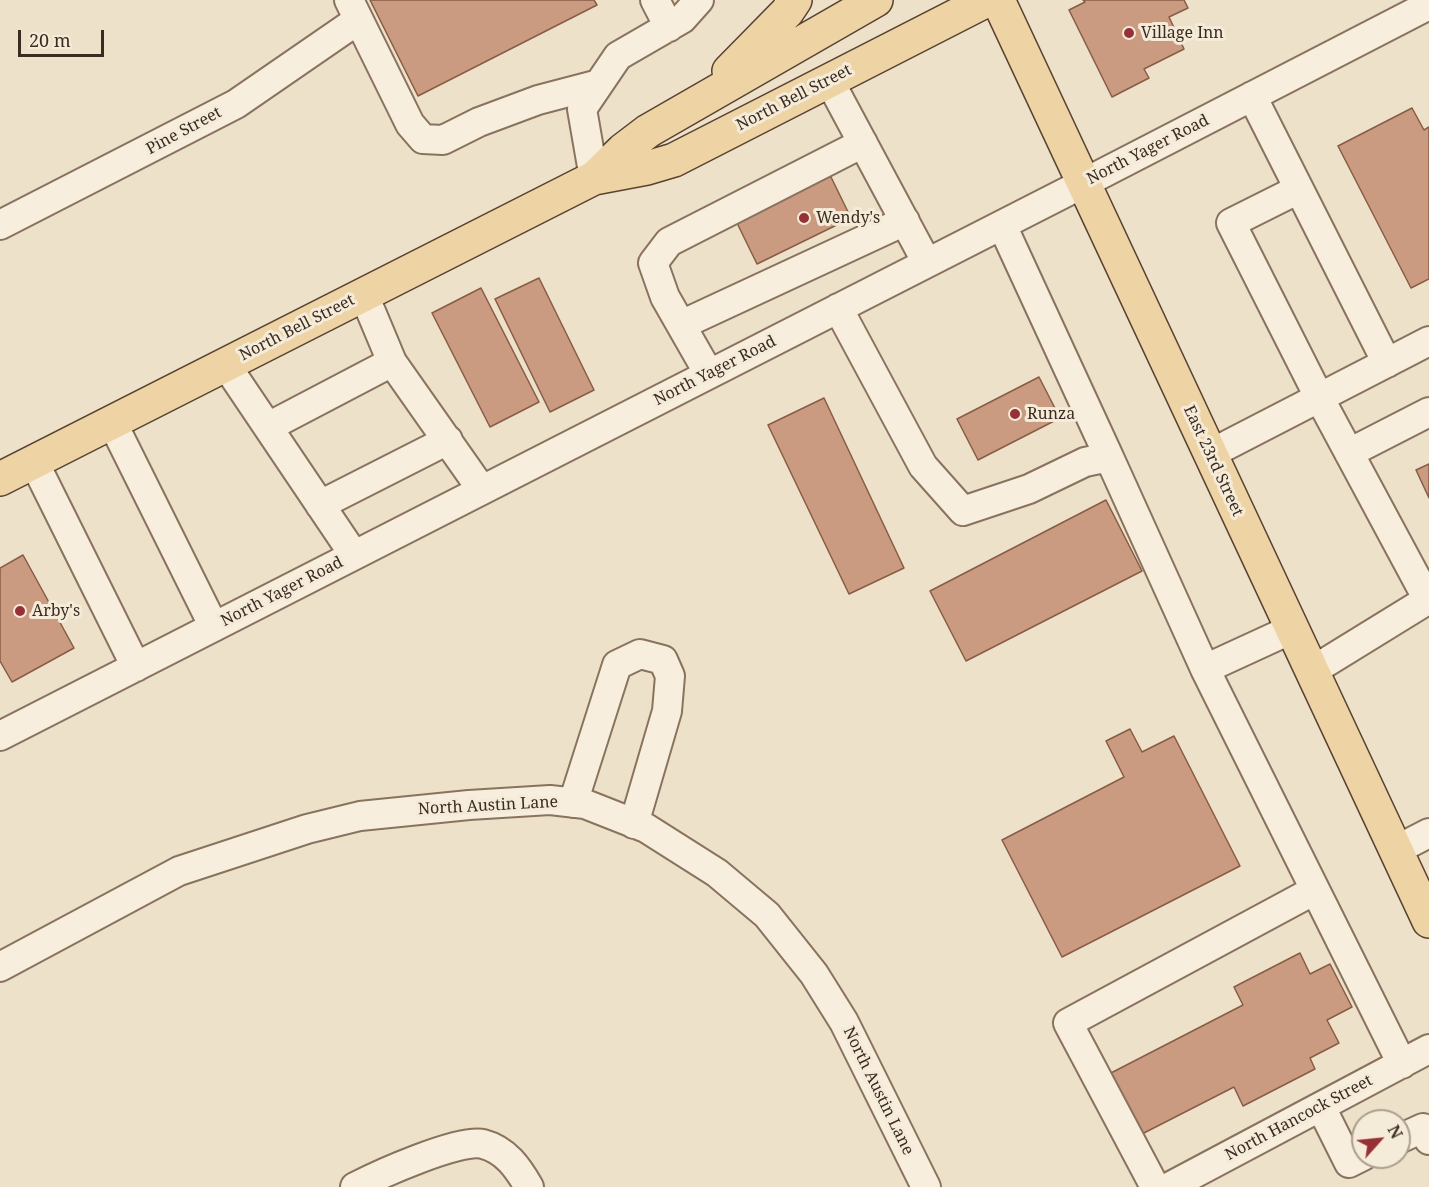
<!DOCTYPE html>
<style>
body{margin:0}
#map{position:relative;width:1429px;height:1187px;overflow:hidden;background:#ede1ca;font-family:"Noto Serif",serif}
canvas{display:block}
.north{position:absolute;left:1351px;top:1109px;width:60px;height:60px;box-sizing:border-box;background:#f5ebd9;border:2px solid #ab9f8f;border-radius:50%;rotate:63deg;font-size:16px;font-weight:700;line-height:24px;text-align:center;color:#3b2c21}
.north::after{content:'';display:block;margin:auto;width:21px;height:27px;background:#963137;clip-path:polygon(50% 0,100% 100%,50% 72%,0 100%)}
.scale{position:absolute;left:18px;top:30px;width:86px;height:27px;box-sizing:border-box;border:3px solid #3b2c21;border-top:0;padding-left:8px;font-size:18px;line-height:21px;white-space:nowrap;color:#3b2c21;-webkit-text-stroke:4px #f5ebd9;paint-order:stroke}
</style>
<div id="map">
<canvas width="1429" height="1187"></canvas>
<div class="north">N</div>
<div class="scale">20 m</div>
</div>
<script>
const g = document.querySelector('canvas').getContext('2d');
g.lineJoin = 'round';
function paint(path, color) { g.fillStyle = color; g.fill(path, 'evenodd'); }
function trace(path, color, width, dash) { g.strokeStyle = color; g.lineWidth = width; g.lineCap = dash ? 'butt' : 'round'; g.setLineDash(dash || []); g.stroke(path); }
function label(font, color, halo, rows, align = 'center') {
  g.font = font + ' "Noto Serif",serif'; g.lineWidth = 6; g.setLineDash([]); g.textBaseline = 'middle'; g.strokeStyle = halo; g.fillStyle = color; for (const [text, x, y, turn = 0] of rows) {
    g.save(); g.translate(x, y); g.rotate((+turn || 0) * Math.PI / 180); g.textAlign = isNaN(turn) ? turn : align; if (halo) g.strokeText(text, 0, 0); g.fillText(text, 0, 0); g.restore();
  }
}
const building = new Path2D(`
 M370 0H594L597 5 418 96Z
 M1083 0H1184L1188 8 1169 17 1184 49 1144 69 1149 78 1112 97 1069 10 1085 2Z
 M1412 108 1424 130 1429 127V279L1411 288 1338 146Z
 M830 175 851 218 757 264 736 221Z
 M539 278 594 390 550 412 495 299Z
 M481 288 539 402 490 427 432 313Z
 M1039 377 1060 418 978 460 957 419Z
 M824 398 904 568 849 594 768 425Z
 M1429 464V498L1416 470Z
 M1106 500 1142 571 966 661 930 591Z
 M23 555 74 648 12 682 0 661V568Z
 M1130 729 1142 752 1174 736 1240 866 1062 957 1002 840 1124 777 1106 741Z
 M1300 953 1310 974 1330 964 1352 1007 1327 1020 1339 1043 1310 1058 1315 1069 1243 1106 1234 1087 1140 1135 1109 1074 1243 1005 1234 987Z`);
const minor = new Path2D(`
 M349 0 410 124 423 139 443 140 479 122 538 100 599 84
 M655 0 669 27
 M829 80 927 263
 M1252 96 1387 363
 M594 178 582 109 618 56 682 19 699 0
 M1299 189 1231 223 1319 397 1428 600
 M0 225 236 104 358 20
 M838 308 923 466 963 511 1029 489 1085 462 1109 457 1002 225
 M681 325 905 221
 M392 362 482 490
 M226 365 354 555
 M709 374 665 297 653 263 669 242 863 143
 M112 422 214 627
 M268 427 392 362 364 295
 M1349 453 1429 412
 M1210 454 1429 341
 M1109 457 1205 669 1402 1064
 M34 462 136 667
 M320 505 448 440
 M1205 669 1292 629
 M1312 671 1429 599
 M0 736 1084 183 1429 5
 M573 803 617 665 640 654 663 660 670 676 667 711 634 824
 M1396 850 1429 833
 M0 967 179 871 307 829 360 816 469 805 550 800 585 804 646 828 717 873 767 915 814 974 844 1022 926 1187
 M1321 1107 1349 1163 1363 1156
 M1399 1139 1423 1128 1429 1140
 M355 1187C378 1175 460 1138 483 1144 506 1150 518 1168 529 1187
 M1155 1187 1068 1023 1315 890
 M1169 1187 1429 1049`);
const major = new Path2D(`
 M998 0 1429 921
 M729 71 787 12 795 0
 M594 178 623 150 648 131 876 0
 M0 479 594 178 647 168 674 160 987 0`);
const markers = [
 [1129,33,6,"#963137"],
 [804,218,6,"#963137"],
 [1015,414,6,"#963137"],
 [20,611,6,"#963137"]
];
const poiNames = [
 ["Village Inn",1141,33],
 ["Wendy's",816,218],
 ["Runza",1027,414],
 ["Arby's",32,611]
];
const streetNames = [
 ["North Bell Street",794,98,-27],
 ["Pine Street",184,131,-28],
 ["North Yager Road",1148,150,-27],
 ["North Bell Street",297,328,-27],
 ["North Yager Road",715,371,-27],
 ["East 23rd Street",1213,461,65],
 ["North Yager Road",282,592,-27],
 ["North Austin Lane",488,806,-3],
 ["North Austin Lane",878,1091,64],
 ["North Hancock Street",1299,1118,-28]
];
paint(building, '#ca9b81');
trace(building, '#885c45', 1.5);
trace(minor, '#89735e', 32);
trace(major, '#584232', 36);
trace(minor, '#f8eedd', 28);
trace(major, '#eed3a4', 33);
for (const [x, y, r, color] of markers) { const dot = new Path2D(); dot.arc(x, y, r, 0, 2 * Math.PI); g.fillStyle = color; g.fill(dot); trace(dot, '#f5ebd9', 2); }
label('16px', '#3b2c21', '#f5ebd9', poiNames, 'left');
label('16px', '#3b2c21', '#f5ebd9', streetNames);
</script>
